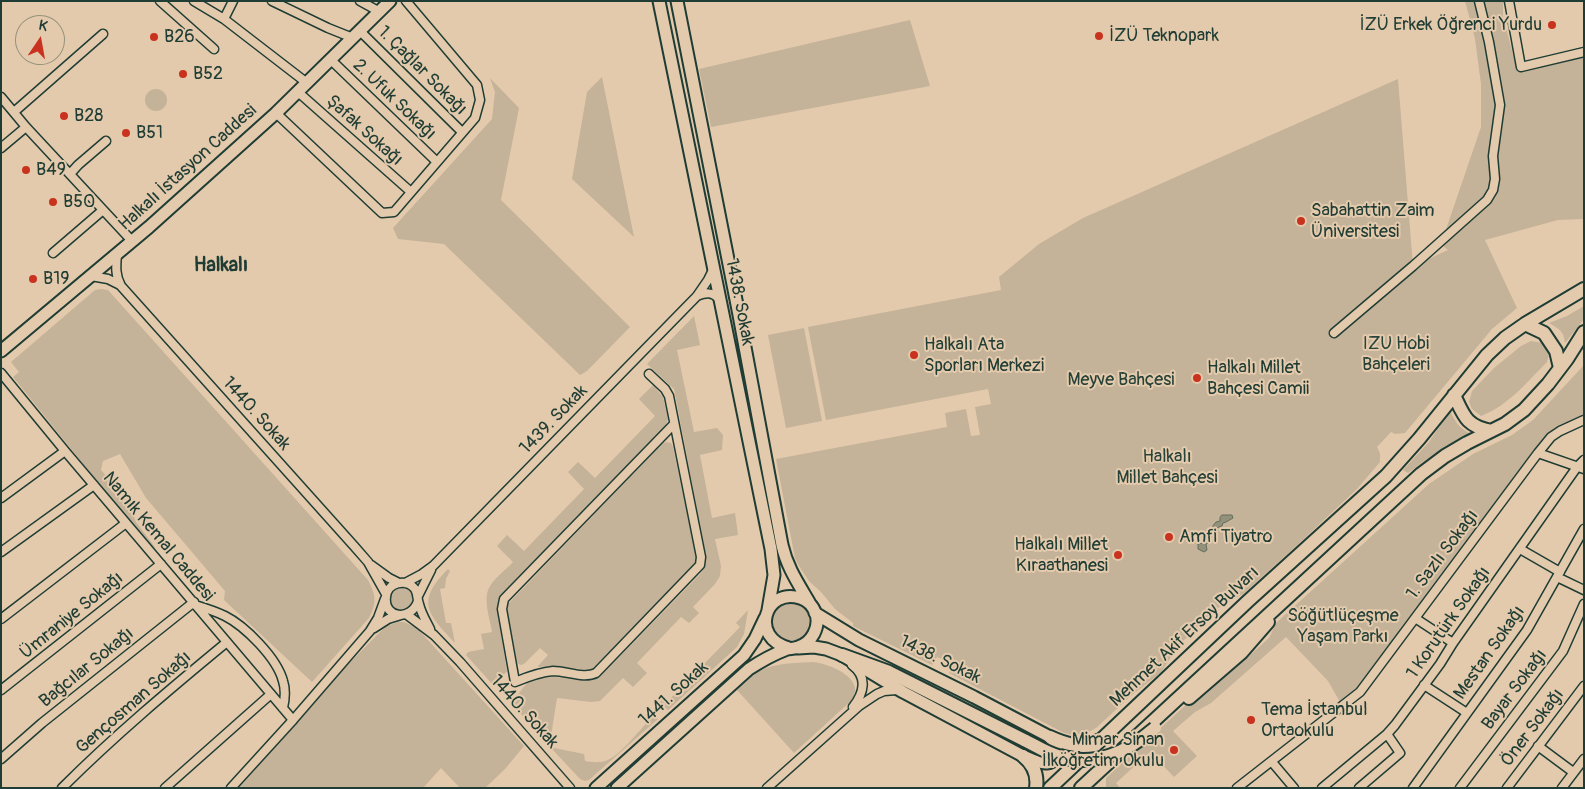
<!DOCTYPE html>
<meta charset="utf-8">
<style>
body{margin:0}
#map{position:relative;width:1585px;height:789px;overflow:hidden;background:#e4caac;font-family:Pangolin,sans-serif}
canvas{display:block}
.frame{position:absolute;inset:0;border:2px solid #1f3d34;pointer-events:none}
.north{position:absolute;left:15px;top:15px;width:50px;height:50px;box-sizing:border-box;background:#e4caac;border:1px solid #95927c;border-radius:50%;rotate:12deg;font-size:14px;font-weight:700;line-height:20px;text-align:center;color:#1f3d34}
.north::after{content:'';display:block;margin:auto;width:18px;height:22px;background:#c8321e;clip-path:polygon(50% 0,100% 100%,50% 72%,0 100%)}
</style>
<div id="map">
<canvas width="1585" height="789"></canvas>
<div class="frame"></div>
<div class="north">K</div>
</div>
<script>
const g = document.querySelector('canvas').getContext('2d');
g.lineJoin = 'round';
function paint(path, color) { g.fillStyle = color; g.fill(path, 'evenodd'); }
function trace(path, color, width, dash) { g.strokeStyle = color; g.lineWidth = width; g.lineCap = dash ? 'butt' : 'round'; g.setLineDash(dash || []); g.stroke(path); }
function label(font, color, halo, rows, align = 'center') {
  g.font = font + ' Pangolin,sans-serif'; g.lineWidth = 4; g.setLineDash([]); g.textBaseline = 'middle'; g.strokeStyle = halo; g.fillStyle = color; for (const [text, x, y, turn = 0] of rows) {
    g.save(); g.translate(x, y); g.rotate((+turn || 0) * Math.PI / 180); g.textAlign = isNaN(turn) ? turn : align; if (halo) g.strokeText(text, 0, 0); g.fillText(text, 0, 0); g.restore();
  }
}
const green = new Path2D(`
 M1465 1H1503V16L1517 70 1584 55V219L1558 220 1485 240 1517 308 1492 329 1405 433 1395 434 1391 432 1377 447 1380 453V462L1357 489 1295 547 1243 594 1216 609 1179 645 1161 672 1154 678 1133 694 1096 728C1085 735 1076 736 1064 733L949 673 953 664 937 657 932 665 853 626V623L835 609 821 592 809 581 799 566 795 558 776 459 947 427 945 413 966 409 971 436 980 435 975 407 991 404 988 389 826 420 808 327 1001 290 999 277 1039 244 1083 218 1398 79 1413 266 1448 250 1441 244 1481 127V84L1475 39Z
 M910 20 930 86 711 127 699 69Z
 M602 77 634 237 572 179 587 92Z
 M490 78 519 108 501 200 630 327 587 371 580 375 444 244 398 239 393 228 492 119 495 92Z
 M145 100a11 11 0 1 1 22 0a11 11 0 1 1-22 0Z
 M101 289 108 290 368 580C376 596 377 602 369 618L312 682 224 600 225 591 146 498 120 454 103 461 101 470 125 497 136 522 155 547 152 549 13 377 19 372 11 362 95 290Z
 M1584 306V319L1565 343C1564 331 1559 329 1549 323L1567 316Z
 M694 316 700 345 677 350 693 427 694 432 717 428 723 435 722 450 700 455 712 518 735 513 738 535 715 539 721 566 720 576 715 584 693 607 699 613 689 623 681 617 637 663 647 673 633 687 623 678 600 701 591 702 557 698 551 736 539 734 511 703 527 683 537 678 554 677 589 681 600 677 701 573 705 567 706 556 674 389 647 364Z
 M804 328 822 421 786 428 768 335Z
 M1531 341 1542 343 1549 354 1547 362C1526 383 1509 405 1481 416L1472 409 1469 402 1472 391 1494 368 1521 346Z
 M1584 365V414L1557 427 1548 433 1357 688 1340 702 1328 681 1286 637 1211 703 1195 712 1173 731 1197 756 1174 777 1150 752 1116 783 1120 788 1106 787V778L1188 703 1205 695 1269 638 1276 623 1429 484 1473 454 1512 435 1533 420Z
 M653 385 663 397 668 419 666 425 499 598 497 610 507 671 494 686 466 655 468 652 484 649 481 634 492 632C490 619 483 600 489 588 494 578 506 570 513 562L497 546 507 535 524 551 584 489 568 472 578 462 595 478 655 416 639 399Z
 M1450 411C1455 421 1459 428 1469 433L1424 461 1408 473 1403 470 1429 442Z
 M666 442 671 443 673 447 692 536 696 558 695 563 592 669 589 670 555 666 538 667V666L548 655 540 648 525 663C522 666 518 665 517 662L507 608 508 604 662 444Z
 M448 569 450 571 446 579 445 588 440 589 446 623H451L455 643C428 614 415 602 448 569Z
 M390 599a12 12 0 1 1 24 0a12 12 0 1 1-24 0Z
 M771 622a20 20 0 1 1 40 0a20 20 0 1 1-40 0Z
 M748 610 744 634 737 647 668 710 660 702 664 697 668 701 740 627 736 623Z
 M398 622H404L417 628 524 746 505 769 485 788H460L441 768 423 788H233L293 720 380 632 387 626Z
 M812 662C829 663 868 679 851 701L794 753 737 690C744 684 751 677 758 672 772 663 796 663 812 662Z
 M651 712 658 719 589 780 585 781 580 779 552 749 554 748 584 754 585 761C592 762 599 763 605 761 618 758 640 730 649 720L646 716Z`);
const water = new Path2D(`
 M1222 515H1232L1233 518 1226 522 1223 523 1222 526C1214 528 1211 534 1210 542L1206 544 1207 550 1204 552 1198 549V544L1203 543V538L1216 522 1220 521V518Z`);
const street = new Path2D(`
 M160 1 214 49
 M194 1 224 19 307 83
 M272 1 328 28 353 38
 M360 1 380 12
 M1509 1 1521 67 1584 52
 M224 19 233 1
 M360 31 462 132
 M331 60 437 162
 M298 92 411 192
 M1 97 26 127 132 241
 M14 112 103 34
 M276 113 382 213 394 212 475 118 480 100 477 85 406 1
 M1 148 26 127
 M70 174 78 165 106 141
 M53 253 103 210
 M117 254C116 266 115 275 121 286L354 546 368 562 386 594
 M91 276 108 279 120 285
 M697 296C705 293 712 291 719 299
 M1334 333 1413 266 1487 200 1493 190 1495 179 1493 156 1500 105 1489 42 1479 1
 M1 373 65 451 293 720
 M649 374 665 389 669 396 701 557 700 565 596 673C584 679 567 671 553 671 540 672 527 677 515 682L502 609 504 599 674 424
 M1538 453 1584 469
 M1 498 65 451
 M1520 549 1560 572
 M1 552 94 485
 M371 565 389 578 399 583
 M1557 577 1584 590
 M405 583 422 574 433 566 697 296 708 280 714 268
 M418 596 431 570
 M418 601C411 622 383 618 386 597 387 582 407 578 415 589 418 594 417 599 419 604 421 613 426 621 430 629
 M195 605C205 608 215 611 225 616 245 626 277 658 283 681 286 690 285 699 283 708
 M406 614 434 635 460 662 570 788
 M1415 618 1453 643
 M1 619 126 523
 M374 628 388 619 401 615
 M852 665C868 677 864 693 853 707
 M1424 685 1467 713
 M1 690 161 564
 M1538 746 1573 772
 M1 759 42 723 194 602
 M1272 762 1294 788
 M62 788C114 736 170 689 227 642
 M165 788 271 694
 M231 788 293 720 370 631 378 618 385 599
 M767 788 859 706 877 694 884 691 897 690
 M1237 788 1360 692 1538 453 1551 437 1560 431 1584 420
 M1322 788 1387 734 1395 725 1440 664 1453 643 1577 467 1584 460
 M1359 788 1400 753 1387 734
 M1413 788 1527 630 1584 529
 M1460 788 1563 651 1584 604
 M1507 788 1584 686
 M1562 788 1584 759`);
const secondary = new Path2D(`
 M659 1 771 549 774 575 768 610
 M677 1 739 315 782 545C787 567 798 583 809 602
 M1 351 149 227 276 113 390 1
 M798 648 814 647 826 649 842 655 903 692 1023 756C1030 759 1039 764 1047 763 1062 761 1057 744 1050 737L974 697 859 640 815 613
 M596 788 744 655 755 639 765 618
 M617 788 749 669C761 661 774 654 787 649 791 648 794 649 798 647 812 643 820 627 816 614 813 606 807 600 800 598 765 587 749 638 789 648`);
const primary = new Path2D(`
 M1525 324 1544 333 1556 351 1560 368
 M1454 395C1464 416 1466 426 1491 431
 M842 655 889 672 1026 741
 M1189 698 1241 653 1268 622
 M1050 737C1065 744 1081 749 1097 741
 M1023 756C1033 764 1038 775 1036 788
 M1050 788 1248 601 1386 476 1419 439 1487 355 1505 338 1525 324 1584 289
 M1081 788 1421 474 1445 456 1467 443 1505 424 1524 410 1548 384 1567 359 1584 332`);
const primaryBridge = new Path2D(`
 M1026 741C1036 746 1047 753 1058 756 1096 768 1127 752 1155 728`);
const markers = [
 [1552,25,5,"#c8321e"],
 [1099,36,5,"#c8321e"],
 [154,37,5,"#c8321e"],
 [183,74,5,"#c8321e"],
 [64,116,5,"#c8321e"],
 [126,133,5,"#c8321e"],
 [26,170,5,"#c8321e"],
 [53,202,5,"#c8321e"],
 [1301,221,5,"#c8321e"],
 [33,279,5,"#c8321e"],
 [914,355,5,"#c8321e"],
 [1197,378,5,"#c8321e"],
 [1169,537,5,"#c8321e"],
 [1118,555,5,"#c8321e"],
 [1251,720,5,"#c8321e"],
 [1174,750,5,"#c8321e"]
];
const poiNames = [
 ["İZÜ Erkek Öğrenci Yurdu",1542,25,"right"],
 ["İZÜ Teknopark",1109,36],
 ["B26",164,37],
 ["B52",193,74],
 ["B28",74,116],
 ["B51",136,133],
 ["B49",36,170],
 ["B50",63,202],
 ["Sabahattin Zaim",1311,211],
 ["Üniversitesi",1311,232],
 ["B19",43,279],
 ["Halkalı Ata",924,345],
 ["Sporları Merkezi",924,366],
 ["Halkalı Millet",1207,368],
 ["Bahçesi Camii",1207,389],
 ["Amfi Tiyatro",1179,537],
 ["Halkalı Millet",1108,545,"right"],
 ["Kıraathanesi",1108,566,"right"],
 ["Tema İstanbul",1261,710],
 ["Ortaokulu",1261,731],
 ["Mimar Sinan",1164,740,"right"],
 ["İlköğretim Okulu",1164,761,"right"]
];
const streetNames = [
 ["1. Çağlar Sokağı",422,71,45],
 ["2. Ufuk Sokağı",394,100,44],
 ["Şafak Sokağı",364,131,42],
 ["Halkalı İstasyon Caddesi",188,168,-42],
 ["1438. Sokak",739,302,79],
 ["1440. Sokak",256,414,48],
 ["1439. Sokak",554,420,-46],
 ["Namık Kemal Caddesi",158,537,50],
 ["1. Sazlı Sokağı",1443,555,-53],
 ["Ümraniye Sokağı",72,616,-39],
 ["1 Korutürk Sokağı",1449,623,-55],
 ["Mehmet Akif Ersoy Bulvarı",1185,637,-43],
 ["Mestan Sokağı",1490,653,-55],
 ["1438. Sokak",940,660,26],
 ["Bağcılar Sokağı",87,668,-39],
 ["Bayar Sokağı",1515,690,-53],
 ["1441. Sokak",674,694,-42],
 ["Gençosman Sokağı",134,703,-41],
 ["1440. Sokak",524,712,48],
 ["Öner Sokağı",1533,728,-53]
];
const parkNames = [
 ["IZU Hobi",1396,344],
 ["Bahçeleri",1396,365],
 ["Meyve Bahçesi",1121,380],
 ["Halkalı",1167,457],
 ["Millet Bahçesi",1167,478],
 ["Söğütlüçeşme",1343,616],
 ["Yaşam Parkı",1343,637]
];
const quarterNames = [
 ["Halkalı",221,266]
];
paint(green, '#c4b299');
paint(water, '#94917b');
trace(water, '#656f5f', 1);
trace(street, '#1f3d34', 11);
trace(secondary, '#1f3d34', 15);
trace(primary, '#1f3d34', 16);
trace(street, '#e4caac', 8);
trace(secondary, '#e4caac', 11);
trace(primary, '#e4caac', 12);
trace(primaryBridge, '#1f3d34', 16, []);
trace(primaryBridge, '#e4caac', 12);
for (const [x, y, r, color] of markers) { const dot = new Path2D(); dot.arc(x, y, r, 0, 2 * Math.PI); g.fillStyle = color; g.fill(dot); trace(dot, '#e4caac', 2); }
label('18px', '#1f3d34', '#e4caac', poiNames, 'left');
label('18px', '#1f3d34', '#e4caac', streetNames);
label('18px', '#274339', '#e4caac', parkNames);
label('bold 20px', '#1f3d34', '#e4caac', quarterNames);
</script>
